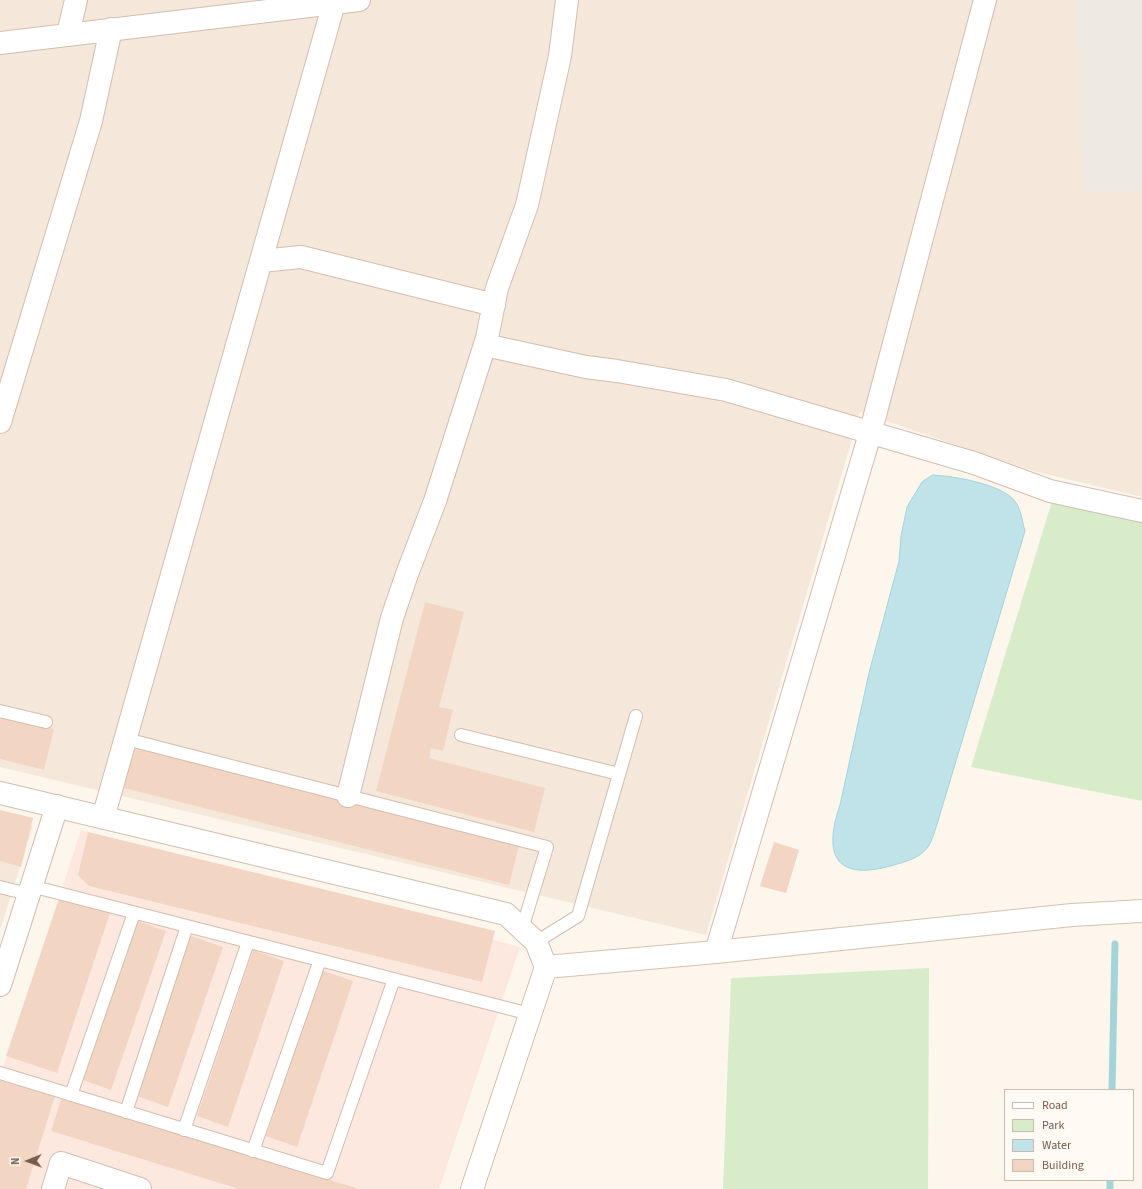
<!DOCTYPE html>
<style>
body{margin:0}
#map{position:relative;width:1142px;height:1189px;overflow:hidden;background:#fdf6ec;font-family:"Source Sans 3",sans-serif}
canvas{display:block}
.legend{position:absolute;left:1004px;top:1089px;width:130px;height:92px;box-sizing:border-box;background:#fffaf3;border:1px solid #cabbb1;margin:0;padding:5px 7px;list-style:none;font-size:12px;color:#7a5c4d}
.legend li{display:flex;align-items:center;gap:8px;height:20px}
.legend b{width:20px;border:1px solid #cabbb1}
.north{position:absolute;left:8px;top:1141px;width:40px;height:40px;-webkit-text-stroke:3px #fffaf3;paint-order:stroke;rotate:269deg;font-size:11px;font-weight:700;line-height:16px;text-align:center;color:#7a5c4d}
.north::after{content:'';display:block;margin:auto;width:14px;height:18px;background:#7a5c4d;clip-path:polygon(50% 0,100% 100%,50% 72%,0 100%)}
</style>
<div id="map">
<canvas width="1142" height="1189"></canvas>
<ul class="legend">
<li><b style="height:5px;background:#fff"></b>Road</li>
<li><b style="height:11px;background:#d8ecc9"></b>Park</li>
<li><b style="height:11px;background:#bfe3e8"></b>Water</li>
<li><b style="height:11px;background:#f3d5c3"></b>Building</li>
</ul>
<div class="north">N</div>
</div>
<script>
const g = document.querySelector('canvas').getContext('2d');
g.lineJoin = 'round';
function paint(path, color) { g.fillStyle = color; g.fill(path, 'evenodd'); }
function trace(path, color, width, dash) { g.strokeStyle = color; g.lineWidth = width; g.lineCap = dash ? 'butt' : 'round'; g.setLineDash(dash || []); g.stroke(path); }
const residential = new Path2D(`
 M0 0H1142V497L1033 471 860 412 706 935 0 767Z
 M0 817 33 826 0 930Z`);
const commercial = new Path2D(`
 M81 830 520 947 439 1189H0V1076Z`);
const industrial = new Path2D(`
 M1077 0H1142V191L1083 193Z`);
const green = new Path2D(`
 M1052 501 1142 520V801L971 767Z
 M929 968 928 1189H723L731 978Z`);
const water = new Path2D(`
 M933 475C954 476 999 484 1013 499 1021 507 1022 521 1025 531L938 821C935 829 933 840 928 847 920 858 905 862 894 865 837 882 822 857 840 805L869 673 899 561 901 536 907 507 922 482Z`);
const stream = new Path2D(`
 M1112 1090 1115 944
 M1110 1189V1180`);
const building = new Path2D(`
 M425 602 464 612 439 707 453 710 443 751 431 748 429 758 545 788 534 832 376 791Z
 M0 716 54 729 44 770 0 759Z
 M134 745 520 842 509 885 124 788Z
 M0 810 33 818 21 867 0 861Z
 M88 832 495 931 482 982 89 886 78 875Z
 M774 842 799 850 786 893 760 886Z
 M60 896 110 913 57 1073 6 1056Z
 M135 920 166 931 111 1090 80 1079Z
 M191 936 223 947 168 1107 137 1096Z
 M253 950 284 961 228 1127 197 1116Z
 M321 970 353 981 297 1147 266 1136Z
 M0 1080 55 1096 26 1189H0Z
 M62 1097 359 1189H239L51 1131Z`);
const lane = new Path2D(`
 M0 711 46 722
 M461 735 619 774
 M126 739 547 847 522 929
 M31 886 530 1014
 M0 887 28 894
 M536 942 578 916 636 716
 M0 1073 327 1173 394 979
 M71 1095 134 913
 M126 1112 187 926
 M184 1130 248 942
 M253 1151 320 960`);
const street = new Path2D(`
 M68 34 76 0
 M0 43 359 0
 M261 261 301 257 494 305
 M485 345 586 367 617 371 726 390 974 463 1050 491 1142 511
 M0 422 91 121 111 29
 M0 793 506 914 536 942 546 967
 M348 796 392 618 407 574 435 501 487 338 497 288 527 205 560 56 567 0
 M103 818 334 3
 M716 952 870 434 985 0
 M0 985 57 806
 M53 1189 61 1163 140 1189`);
const secondary = new Path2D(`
 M472 1189 546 967 716 952 1072 915 1142 911`);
paint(residential, '#f5e8da');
paint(commercial, '#fde8e0');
paint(industrial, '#efe9e4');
paint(green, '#d8ecc9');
paint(water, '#bfe3e8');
trace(water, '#a5d3da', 1);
trace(stream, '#a5d3da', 7);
paint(building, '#f3d5c3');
trace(lane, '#d1beb0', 14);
trace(street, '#d1beb0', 24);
trace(secondary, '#d6c0b0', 24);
trace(lane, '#fff', 12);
trace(street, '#fff', 22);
trace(secondary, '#fff', 22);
</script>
